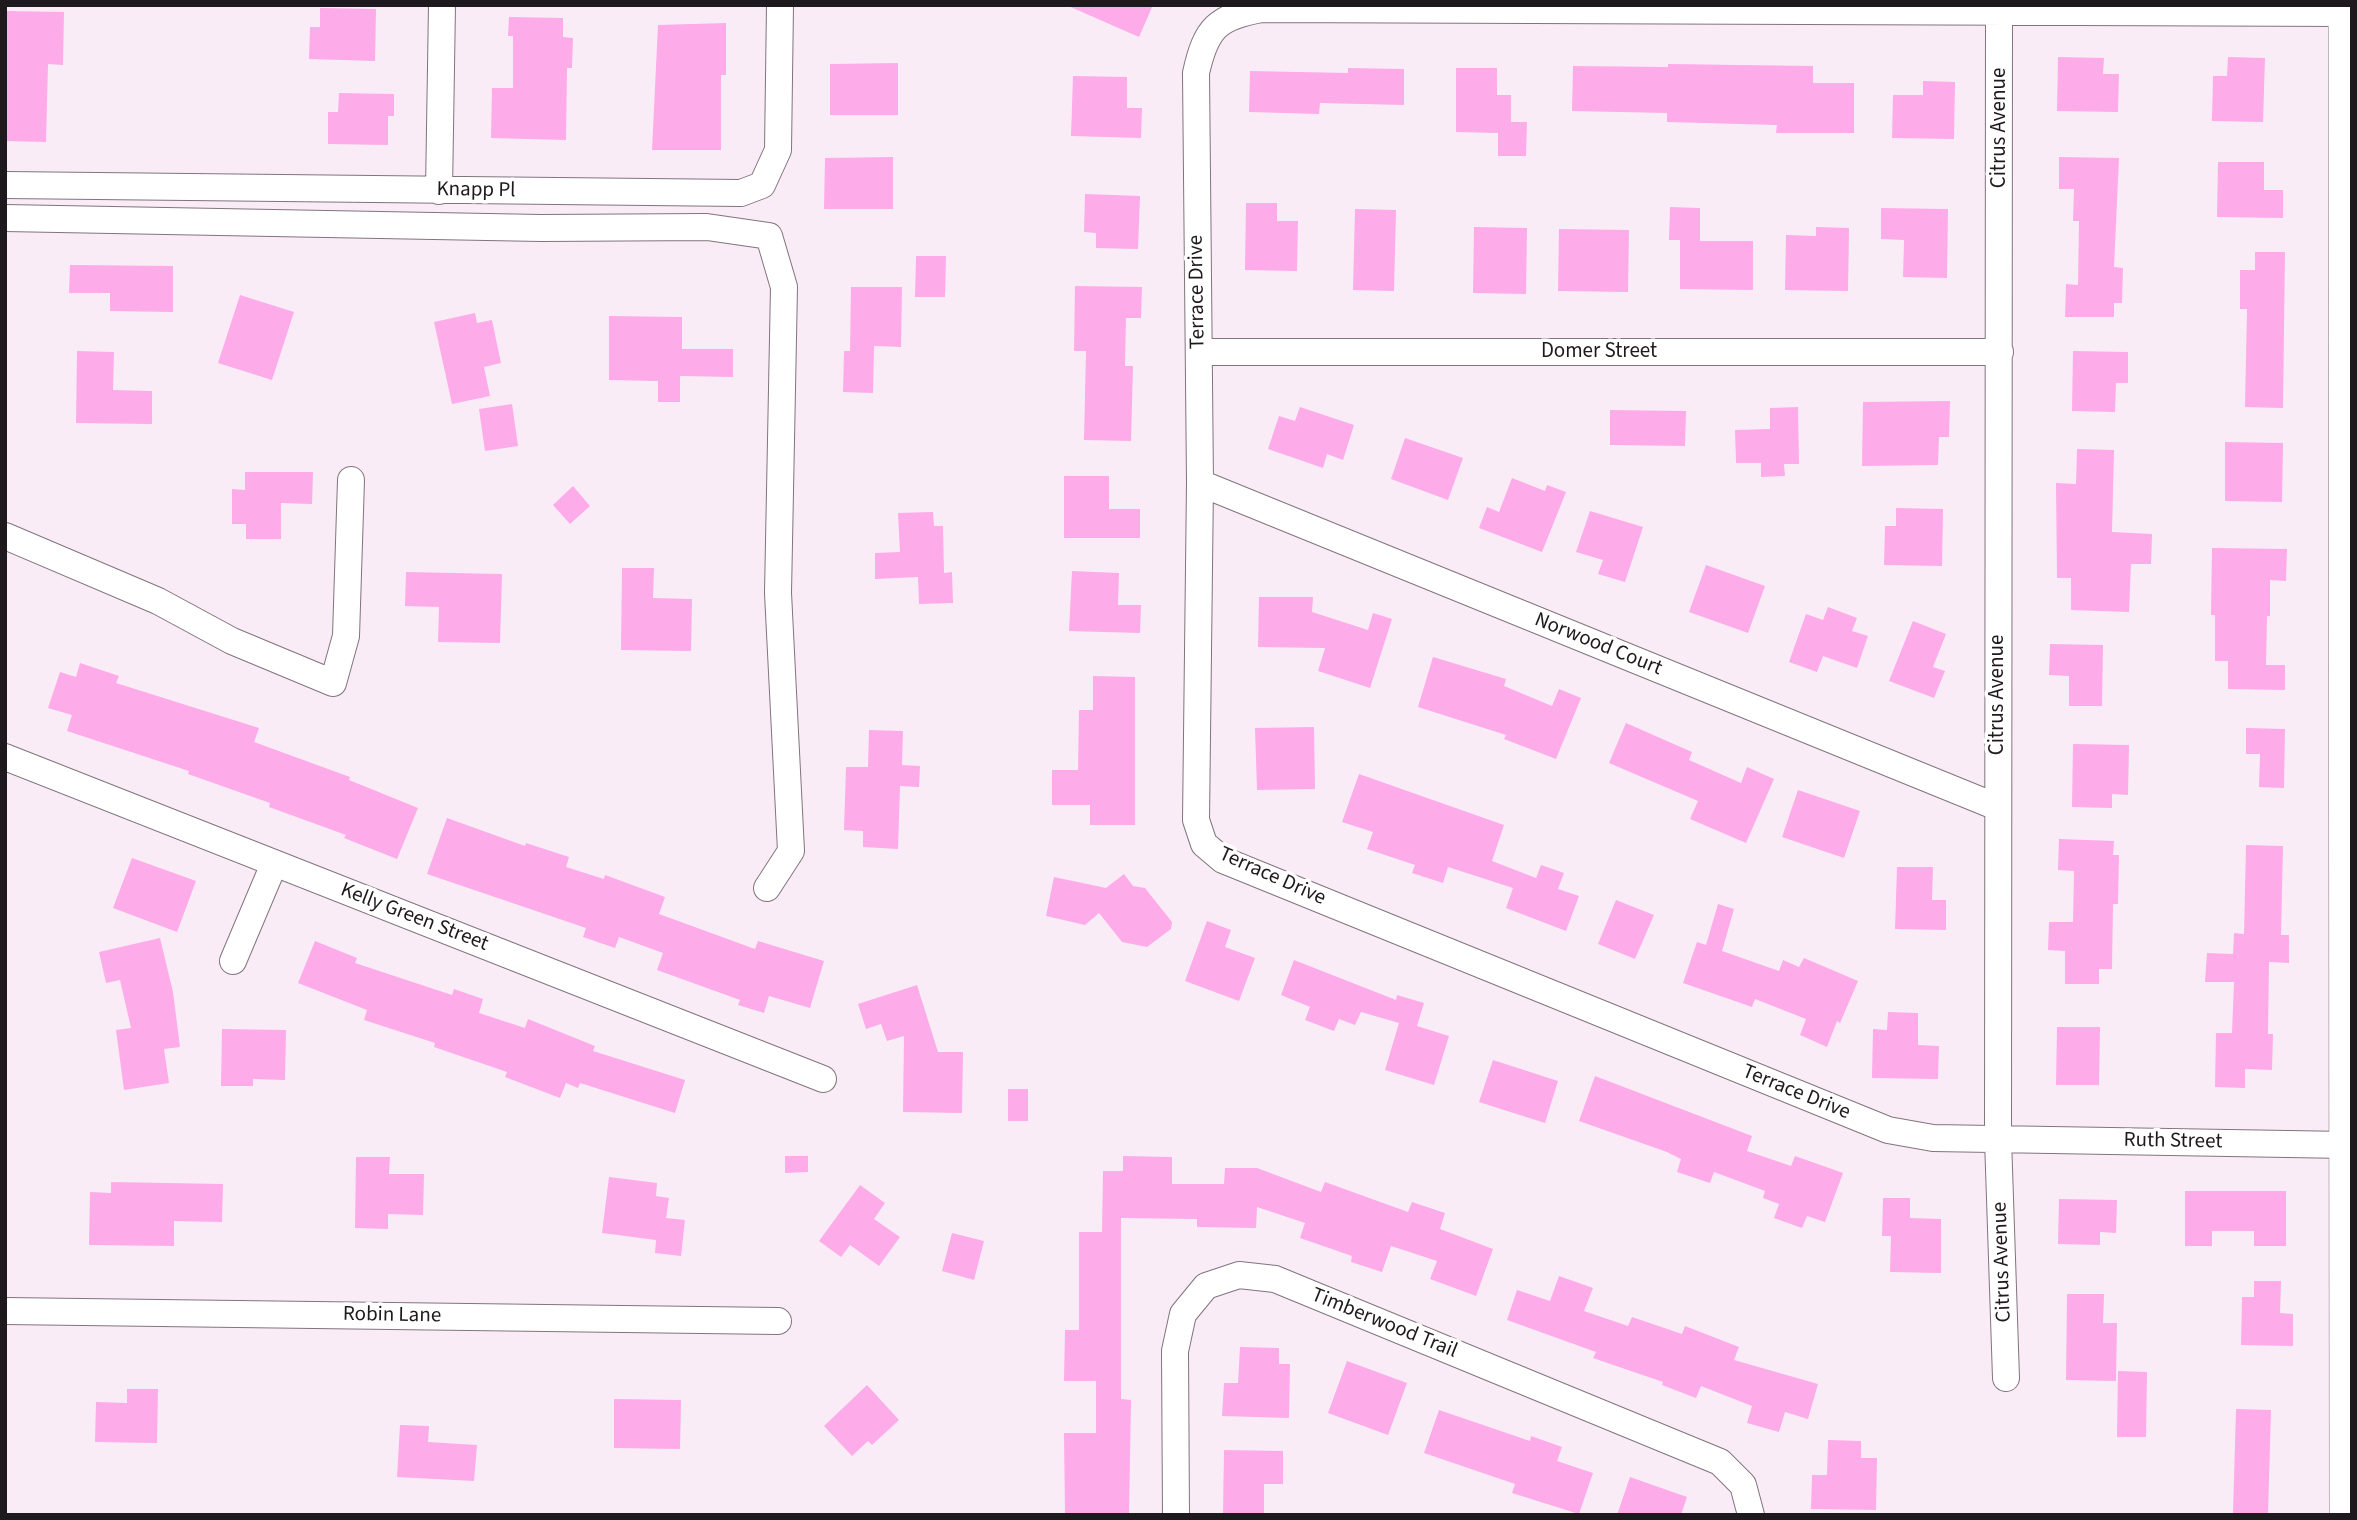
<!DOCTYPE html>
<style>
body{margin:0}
#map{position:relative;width:2357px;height:1520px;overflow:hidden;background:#faecf6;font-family:"Source Sans 3",sans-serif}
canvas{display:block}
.frame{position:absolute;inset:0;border:7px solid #1d191c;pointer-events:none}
</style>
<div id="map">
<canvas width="2357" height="1520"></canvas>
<div class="frame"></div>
</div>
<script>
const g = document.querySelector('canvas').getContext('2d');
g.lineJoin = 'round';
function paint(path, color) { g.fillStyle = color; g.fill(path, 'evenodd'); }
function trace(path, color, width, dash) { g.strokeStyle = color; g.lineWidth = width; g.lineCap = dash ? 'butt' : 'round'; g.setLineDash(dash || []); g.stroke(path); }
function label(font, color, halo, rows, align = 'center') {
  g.font = font + ' "Source Sans 3",sans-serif'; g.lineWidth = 7; g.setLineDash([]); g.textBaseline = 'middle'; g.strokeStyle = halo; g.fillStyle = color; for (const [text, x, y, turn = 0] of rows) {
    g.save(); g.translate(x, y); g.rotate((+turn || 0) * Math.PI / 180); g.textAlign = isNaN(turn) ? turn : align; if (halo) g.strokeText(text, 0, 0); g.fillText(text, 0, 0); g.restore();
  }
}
const building = new Path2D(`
 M1066 5H1153L1139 37Z
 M320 8 376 9 375 61 309 59 310 27H320Z
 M5 11 64 12 63 65 48 64 46 142 5 141Z
 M509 17 563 18V37L573 38 572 68H567L566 140 491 138 492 88H513V36H508Z
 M726 23V75H721V150H652L658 25Z
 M2058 57 2104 58 2103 74H2119L2118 112 2057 111Z
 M2228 57 2265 58 2263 122 2212 121 2213 76H2227Z
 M898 63V115H830V64Z
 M1668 64 1813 66V83H1854V133H1776L1777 125 1667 122V113L1572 111 1573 66 1668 67Z
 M1348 68 1404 69V105L1320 103 1319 114 1249 112 1250 71 1348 73Z
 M1456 68H1497V95H1511V122H1527L1526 156H1498V133L1456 132Z
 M1073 76 1127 77V108H1142L1141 138 1071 136Z
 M1923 81 1955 82 1954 139 1892 138 1893 95H1923Z
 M339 93 394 94V116H388V145L328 144V112H338Z
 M893 157V209H824L825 158Z
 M2059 157 2119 158 2114 267 2123 268 2122 303H2114V317H2065L2066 284 2078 285 2079 221H2073L2074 189H2059Z
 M2218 162H2264V190H2283V218L2217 217Z
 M1085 194 1140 196 1138 249 1096 248V233L1084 232Z
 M1246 203H1277V221H1298L1297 271 1245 270Z
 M1670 207 1700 208V241H1753V290L1680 289V240H1669Z
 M1881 208 1948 209 1947 278 1903 277 1904 240 1881 239Z
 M1355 209 1396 210 1394 291 1353 290Z
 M1474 227 1527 228 1526 294 1473 293Z
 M1816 227 1849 228 1848 291 1785 290 1786 235 1816 236Z
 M1559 229 1629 230 1628 292 1558 291Z
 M2255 252H2285L2283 408 2245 407 2247 309H2240V270H2255Z
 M916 256H946L945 297H915Z
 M70 265 173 266V312L110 311V293H69Z
 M1075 286 1142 287 1141 318H1126L1125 366H1133L1131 441 1084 440 1086 351H1074Z
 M851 287H902L901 347 874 346 873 393 843 392 844 351H850Z
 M240 295 294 312 272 380 218 363Z
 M475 313 477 323 492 320 501 363 484 367 490 396 452 404 434 322Z
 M609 316 682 317V349H733V377L680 376V402H658V381L609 380Z
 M77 351 114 352 113 390 152 391V424L76 423Z
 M2073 351 2128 352V383H2116L2115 412 2072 411Z
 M1950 401 1949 437H1939L1938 465 1862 466 1863 402Z
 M512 404 518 446 485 451 479 409Z
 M1300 407 1354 425 1343 460 1327 454 1323 468 1268 449 1279 416 1295 421Z
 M1798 407 1799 464H1784L1785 476 1761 477V463H1736L1735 430 1770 429V408Z
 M1610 410 1686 411 1685 446 1610 445Z
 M1405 438 1463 458 1448 500 1391 479Z
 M2225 442 2283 443 2282 502 2225 501Z
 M2077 449 2114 450 2112 532 2152 534 2151 564H2131L2129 612 2071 610V578H2057L2056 483 2076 484Z
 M245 472H313L312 504 281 503V539H246V524H232V489L245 490Z
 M1064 476H1109V509H1140V538H1064Z
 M1512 478 1545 491 1547 485 1566 492 1542 552 1479 528 1487 507 1499 512Z
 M573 486 590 506 570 524 553 505Z
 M1896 508 1943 509 1942 566 1884 565 1885 526H1896Z
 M1590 511 1643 527 1625 582 1598 574 1603 560 1576 552Z
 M933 512 934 526H943L944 573 952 572 953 603 919 604 918 577 875 579V553L900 552 898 513Z
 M2212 548 2287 549 2286 581 2270 580V616H2267L2266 665H2285V690L2228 689V661H2215V615H2211Z
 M1706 565 1765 586 1748 633 1689 612Z
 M622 568H654L653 598 692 599 691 651 621 650Z
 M1072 571 1119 573 1118 605H1141L1140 633 1069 631Z
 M406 572 502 574 500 643 438 642 439 607 405 606Z
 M1259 597H1313L1312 612 1368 630 1373 613 1392 619 1370 688 1318 671 1325 648 1258 647Z
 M1828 607 1857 618 1852 631 1868 636 1857 668 1823 656 1817 672 1789 662 1806 614 1823 620Z
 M1913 621 1946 634 1933 667 1945 671 1934 698 1889 681Z
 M2050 644 2103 645 2102 706H2069V676L2049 675Z
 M1433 657 1506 679 1504 686 1552 706 1559 689 1581 698 1556 759 1504 739 1506 735 1418 707Z
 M80 663 119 676 116 683 259 728 254 742 350 777 349 780 418 808 397 859 344 838 346 835 269 807 270 803 188 774 189 771 67 731 72 715 48 708 60 672 76 677Z
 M1093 676 1135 677V825H1090V805H1052V770H1078L1079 710H1093Z
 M1626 723 1692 752 1689 760 1741 783 1747 767 1774 779 1746 843 1690 819 1698 801 1609 763Z
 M1314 727 1315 789 1257 790 1255 728Z
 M2246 728 2285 729 2284 788 2259 787 2260 754H2246Z
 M869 730 903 731 902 765 920 766 919 787 900 786 898 849 863 847V831L844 830 846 767H868Z
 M2073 744 2129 745 2128 795 2112 794V808L2072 807Z
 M1359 774 1504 825 1492 861 1536 878 1541 865 1564 873 1558 889 1579 896 1566 931 1506 908 1513 888 1448 867 1443 883 1412 873 1415 865 1367 849 1373 832 1342 822Z
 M1798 790 1860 811 1844 858 1782 837Z
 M447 818 525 846 526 843 569 857 566 867 604 879 605 875 665 897 659 914 755 949 758 941 824 961 810 1008 769 996 764 1013 738 1005 740 1000 657 970 663 953 619 937 615 948 583 937 586 928 427 874Z
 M2059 839 2114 841 2113 855H2119L2118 904H2113L2112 969H2099V984H2065V951L2048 950 2049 922H2073L2074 871 2058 870Z
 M2246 845 2283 846 2281 935H2289V963L2269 962 2268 1034H2273L2272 1070 2245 1069V1088L2215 1087 2216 1033H2232L2234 982H2205L2207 953 2233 954 2234 933 2244 934Z
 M132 858 196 881 177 932 113 908Z
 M1897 867H1933L1932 900H1946V930L1895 929Z
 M1124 874 1133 886 1145 888 1172 922 1171 929 1147 947 1122 942 1099 913 1085 925 1046 916 1054 877 1106 888Z
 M1616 900 1654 915 1635 959 1598 944Z
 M1718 904 1734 909 1722 951 1779 971 1783 960 1799 967 1804 958 1858 981 1840 1023 1837 1021 1827 1047 1800 1035 1806 1019 1755 999 1752 1007 1683 983 1697 942 1706 945Z
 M1207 921 1231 930 1225 947 1255 958 1239 1001 1185 981Z
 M160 938 173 992 180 1047 164 1049 169 1083 124 1090 116 1030 131 1028 120 980 106 983 99 952Z
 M315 941 357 958 355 963 452 995 454 989 483 999 479 1013 525 1028 528 1019 595 1046 593 1051 685 1080 675 1113 580 1083 578 1088 566 1083 560 1098 505 1077 507 1072 434 1047 435 1043 364 1020 367 1010 298 983Z
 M1294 960 1396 1000 1397 995 1424 1003 1417 1026 1449 1036 1434 1085 1385 1070 1399 1023 1361 1012 1355 1025 1339 1019 1334 1031 1305 1020 1310 1007 1281 995Z
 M917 985 938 1052H963L962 1113 903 1112 904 1036 887 1041 881 1024 866 1029 858 1004Z
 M1888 1012 1918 1013V1045L1939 1046 1938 1079 1872 1078 1873 1029 1887 1030Z
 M2057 1027H2100L2099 1085H2056Z
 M222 1029 286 1030 285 1080 253 1079V1086H221Z
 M1493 1060 1558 1081 1545 1123 1479 1102Z
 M1595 1076 1752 1136 1747 1151 1791 1166 1795 1156 1843 1173 1825 1222 1807 1216 1802 1228 1774 1218 1779 1204 1763 1198 1765 1191 1714 1172 1710 1183 1677 1172 1681 1159 1667 1152 1579 1121Z
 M1008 1089H1028V1121H1008Z
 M785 1156H808V1172L785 1173Z
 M1123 1156 1172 1157V1184H1224L1225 1168H1257L1321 1192 1325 1182 1408 1212 1412 1202 1445 1213 1440 1229 1493 1249 1476 1296 1430 1279 1437 1261 1391 1246 1382 1272 1351 1262 1352 1256 1300 1238 1305 1223 1257 1207 1256 1228 1197 1227V1219L1121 1218V1399L1131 1400 1129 1515H1065L1064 1433H1096V1381H1064L1065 1330H1079V1232H1102L1103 1171H1123Z
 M356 1157H390L389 1174H424L423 1215 388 1214V1229L355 1228Z
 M609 1177 657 1183 656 1196 669 1198 666 1218 685 1220 681 1256 655 1253 656 1240 602 1233Z
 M111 1182 223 1184 222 1222 174 1221V1246L89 1245 90 1192 111 1193Z
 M860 1185 885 1203 874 1219 900 1237 879 1266 850 1245 841 1257 819 1241Z
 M2185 1191H2286V1246H2254V1231H2212V1246H2185Z
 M1883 1198H1910V1218L1941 1219V1273L1890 1272 1891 1236H1882Z
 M2059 1199 2117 1200 2116 1233 2100 1232V1245L2058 1244Z
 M952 1233 984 1241 974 1280 942 1271Z
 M1559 1276 1593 1288 1584 1311 1628 1326 1632 1317 1682 1334 1685 1326 1739 1347 1734 1360 1818 1384 1808 1419 1785 1412 1779 1432 1747 1423 1752 1406 1701 1386 1696 1398 1662 1385 1663 1382 1593 1358 1596 1352 1507 1320 1517 1290 1550 1301Z
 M2254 1281H2281L2280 1313 2293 1314V1346L2241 1345 2242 1297H2254Z
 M2067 1294H2104L2103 1323H2117L2116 1381 2066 1380Z
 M1240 1347 1279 1348V1364H1290L1289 1418 1222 1416 1224 1383H1238Z
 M1347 1361 1407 1383 1388 1435 1328 1413Z
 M2118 1371 2147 1372 2146 1437H2117Z
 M867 1385 899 1420 872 1445 868 1441 852 1456 824 1426Z
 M127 1389H158L157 1443 95 1442 96 1402 127 1403Z
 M614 1399 681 1400 680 1449 614 1448Z
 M2236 1409 2271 1410 2268 1514 2233 1513Z
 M1439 1410 1530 1441 1531 1436 1562 1447 1557 1461 1593 1473 1579 1514 1512 1493 1515 1484 1424 1453Z
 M400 1425 429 1426 428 1442 477 1445 474 1481 397 1477Z
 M1828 1440 1861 1441V1458H1877L1876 1510 1811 1509 1812 1475H1827Z
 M1224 1450 1283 1451V1484H1264V1515H1223Z
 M1630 1477 1687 1497 1681 1515H1617Z`);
const street = new Path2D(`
 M1999 12 1998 1139 2006 1378
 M5 185 741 193 762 185 778 150 780 5
 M439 191 442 5
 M5 218 541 228 707 227 769 236 784 287 778 593 791 851 767 888
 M1199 352H2000
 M1200 483 1997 807
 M5 536 158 601 232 641 333 683 346 636 351 480
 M5 757 823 1079
 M233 961 274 864
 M2347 1145 1933 1138 1888 1130 1223 860 1204 844 1196 820 1200 483 1196 73C1206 28 1217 17 1262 9L2347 13
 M5 1311 778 1321
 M1176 1515 1175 1351 1183 1314 1206 1286 1239 1275 1275 1279 1720 1462 1743 1485 1751 1515`);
const secondary = new Path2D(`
 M2347 5 2348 1515`);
const streetNames = [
 ["Citrus Avenue",2000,128,-90],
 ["Knapp Pl",476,191,1],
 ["Terrace Drive",1198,292,-91],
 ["Domer Street",1599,352],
 ["Norwood Court",1598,645,22],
 ["Citrus Avenue",1998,695,-90],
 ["Terrace Drive",1272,877,24],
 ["Kelly Green Street",414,918,21],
 ["Terrace Drive",1796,1093,22],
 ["Ruth Street",2173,1142,1],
 ["Citrus Avenue",2003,1262,-92],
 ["Robin Lane",392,1316,1],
 ["Timberwood Trail",1384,1324,22]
];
paint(building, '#feabe9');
trace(street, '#80747d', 28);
trace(secondary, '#80747d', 38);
trace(street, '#fff', 26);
trace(secondary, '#fff', 37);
label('21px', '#1d191c', '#fff', streetNames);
</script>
